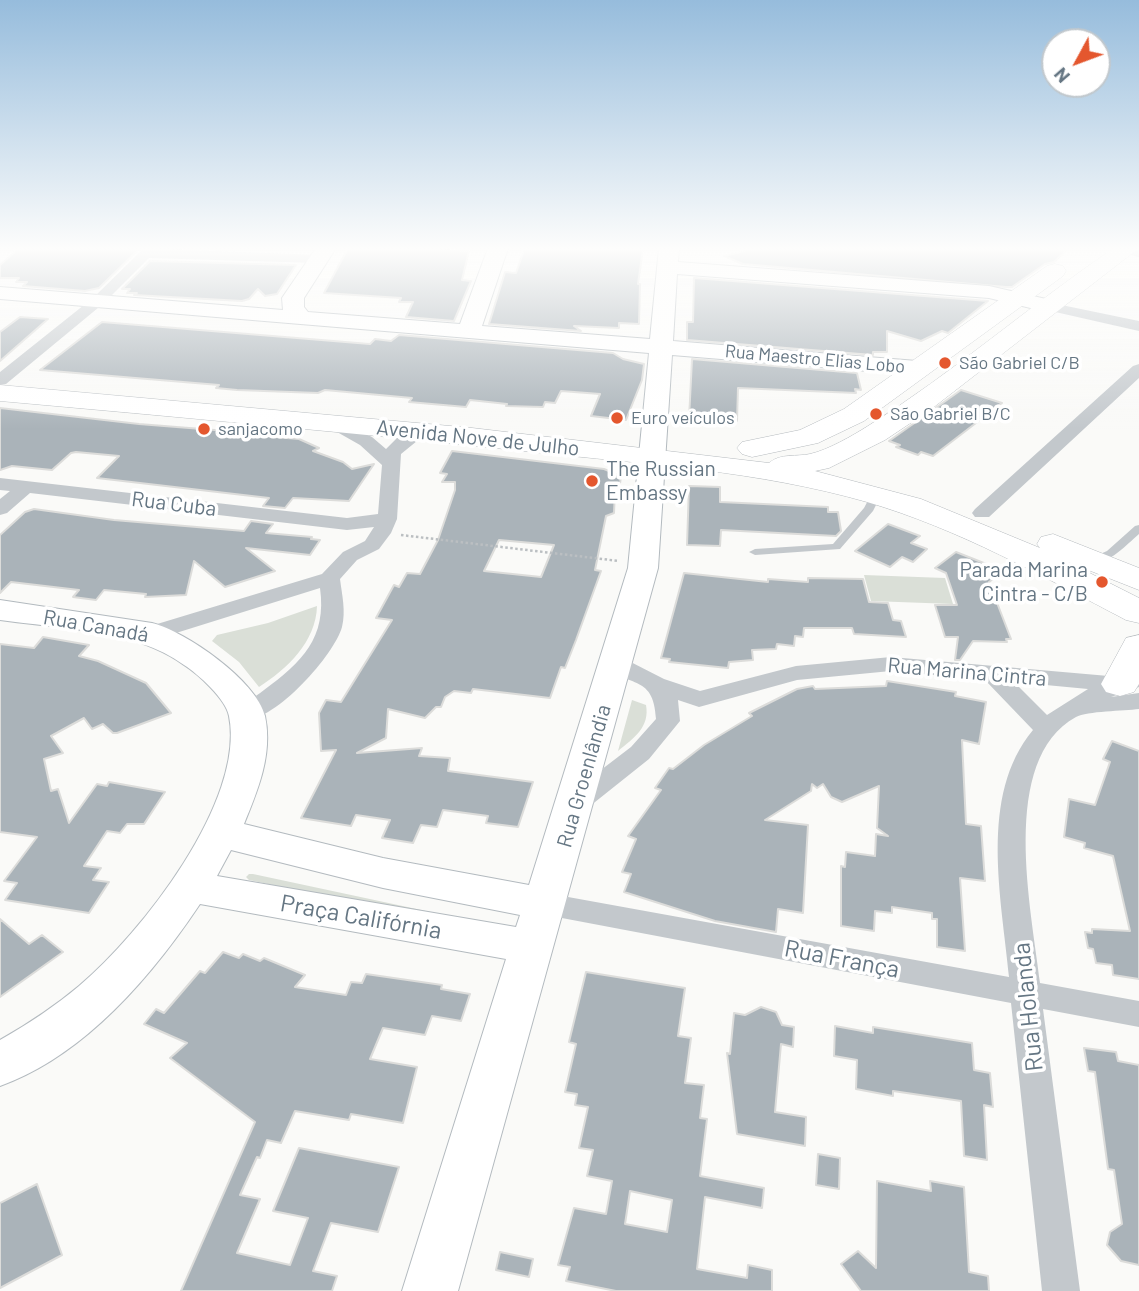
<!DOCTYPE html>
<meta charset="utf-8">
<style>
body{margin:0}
#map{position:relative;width:1139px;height:1291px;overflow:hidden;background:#fafaf8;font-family:Barlow,sans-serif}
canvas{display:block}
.north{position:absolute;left:1041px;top:28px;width:70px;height:70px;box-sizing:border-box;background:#fff;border:2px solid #c1c8cd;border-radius:50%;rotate:229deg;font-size:19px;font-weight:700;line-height:28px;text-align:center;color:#657683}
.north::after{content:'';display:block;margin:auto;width:24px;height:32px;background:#e4572e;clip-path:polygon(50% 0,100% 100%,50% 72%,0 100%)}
</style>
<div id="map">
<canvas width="1139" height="1291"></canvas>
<div class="north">N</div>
</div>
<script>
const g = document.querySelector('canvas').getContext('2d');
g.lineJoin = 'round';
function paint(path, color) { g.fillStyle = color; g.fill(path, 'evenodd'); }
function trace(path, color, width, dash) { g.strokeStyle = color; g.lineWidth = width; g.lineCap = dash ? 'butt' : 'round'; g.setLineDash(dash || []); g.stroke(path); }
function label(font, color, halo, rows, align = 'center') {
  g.font = font + ' Barlow,sans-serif'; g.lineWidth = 7; g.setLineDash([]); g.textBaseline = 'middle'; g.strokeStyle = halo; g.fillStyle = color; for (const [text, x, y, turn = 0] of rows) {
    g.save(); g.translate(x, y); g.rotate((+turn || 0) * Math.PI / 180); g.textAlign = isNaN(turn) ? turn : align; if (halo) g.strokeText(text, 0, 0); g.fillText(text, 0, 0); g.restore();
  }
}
const green = new Path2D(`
 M864 575 945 578 953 604 871 601Z
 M317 606C316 642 287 669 259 687L239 662 212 641 217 635 268 623Z
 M632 700 646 705C650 727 634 738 618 751Z
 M249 874H253L510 929 509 935 249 880 246 877Z`);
const building = new Path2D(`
 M19 248H140L99 288 85 291 23 286 27 282H16L19 278H0V265Z
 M351 248 469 251 462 280 471 281 454 321 406 317 413 302H399L401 298 324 293 346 252Z
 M532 248 643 249 638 284H640L639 324 619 323V328L574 326 581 331 489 324 505 272 516 273 524 250Z
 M756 248H1069L1054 262 1045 264 1012 287H1006L743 264 724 256Z
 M150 261 296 265 277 294 265 296 258 289 249 299 242 301 134 295 137 293H127L130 289H122Z
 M694 278 988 301 948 333 942 331 921 341 887 331V352H873V355L687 340V322H693Z
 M20 317 48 319 0 361V332Z
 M102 322 370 344 375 339 391 341 399 335 613 353 623 359 644 364 642 380 626 420 591 416 600 394 561 391 555 403 545 402 543 407 506 406 507 404 470 400 466 407 409 402 412 398 325 390 318 393 237 390 216 388 219 385 40 370Z
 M692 359 857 373 861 390 855 389 856 393 738 388 737 421H697L689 419Z
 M961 390 1002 403 933 456 921 452 918 455 896 447 900 445 889 441Z
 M0 408 139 424 277 435 275 437 299 439 319 448 313 451 343 462 352 469 374 464 349 501 293 498 285 508 263 506 269 498 97 478 119 456 76 452 71 453 52 470 12 466 0 470Z
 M452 451 604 469 621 476 619 491H615L614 513 606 516 595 570 601 571 576 640 565 668 561 667 550 698 473 689 471 693 454 691 445 697 441 707H436L425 718 388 709 386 738 357 753 422 748 419 756 450 758 448 771 533 782 518 827 486 823 488 816 443 810 437 827 421 825 413 843 382 838 390 820 356 815 351 826 301 818 336 750 321 751 319 713 326 700 341 702 392 620 376 618 394 585 399 587 407 573 420 574 438 540 455 490V482H442L447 474 440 473ZM499 540 554 545 541 577 484 571Z
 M689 486 720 487V502L828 507V512H838L841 531 836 536 721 530 720 546 687 545Z
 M34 509 114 520 244 531 251 521 273 524 266 533 312 537 311 539 320 540 310 555 246 548 275 571 225 587 194 561 186 595 145 597 146 594 104 590 96 600 73 597 79 590 11 582 0 593V535L25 512Z
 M888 524 920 536 911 543 927 549 913 562 902 557 890 567 855 551Z
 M956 552 1004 571 989 582 1011 639H1006L1007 642 973 641 960 660H955L958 637H945L935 605H957L946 573 935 568Z
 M684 573 768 582V579L808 582V578L863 579 869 602 888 603 893 620 901 621 906 637 854 634 852 628H804L803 637 795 636 794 646 777 644 776 649 752 650 753 660 729 662 728 668 669 662 670 659 661 658Z
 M43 637 89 645 79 656 98 661 146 683 171 713 117 733H113L103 724 92 729 84 718 51 736 63 753 44 759 51 791 58 789 69 823 97 784 107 786 109 782 165 792 144 824H127L120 833 107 831 84 866 101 868 93 880 109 882 89 913 5 900 17 883 4 881 37 837 0 832V644L34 648Z
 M887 681 956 692 955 696 986 702 979 744 962 740 966 824 981 826 985 881 960 878 965 951 937 947V919H932V913L892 907V913L875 911 874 931 841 926V866L845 867 846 852 875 856 876 834 888 836 877 828 879 786 842 802 831 797 823 784 817 788 812 784 811 791 765 820 808 825 803 913 778 909 776 932 715 921 624 892 631 874 622 872 636 839 628 836 661 790 655 788 669 768 673 769 704 745 752 716 749 713 797 689 813 686 815 689 886 686Z
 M1112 741 1139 751V979L1113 975 1112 965 1096 963 1093 949 1088 948 1085 932 1092 933V929L1130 931 1113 856 1084 848 1085 843 1064 837 1069 799 1095 805 1110 762 1103 759Z
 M0 919 29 944 42 935 63 952 0 997Z
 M223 952 239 958 243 954 260 961 264 958 305 975 295 987 346 995 351 982 362 983 366 974 442 985 441 989 470 994 461 1021 432 1016 425 1035 383 1028 370 1059 417 1067 403 1123 351 1114 349 1120 295 1111 281 1143 267 1140 260 1158 257 1157 240 1195 260 1199 237 1253 290 1265 308 1218 273 1211 299 1148 399 1167 378 1232 331 1223 313 1271 337 1276 332 1291H181L255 1122 170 1058 187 1043 144 1024 156 1009 164 1013 200 971 205 973Z
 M586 972 685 988 678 1036 691 1038 685 1083 704 1085 700 1118 707 1119 700 1176 764 1188 762 1208 705 1197 697 1269 747 1278 748 1265 772 1270V1291H616L566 1281 570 1267 558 1265 574 1208 606 1214 612 1181 587 1176 593 1150 579 1148 588 1107 575 1105 577 1094 565 1092 576 1044 569 1042ZM630 1191 672 1200 667 1232 625 1224Z
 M761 1007 776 1012 782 1025 794 1027 793 1047 781 1044 775 1112 806 1117 805 1146 737 1134 727 1053 730 1054 734 1013 745 1015Z
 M835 1026 873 1033V1027L972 1043 974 1070 990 1073 993 1107 984 1105 987 1160 964 1156 961 1101 893 1091V1096L856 1089 857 1060 834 1056Z
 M1084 1048 1116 1052 1118 1061 1139 1065V1265L1121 1261 1107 1245 1110 1232 1122 1224 1114 1170 1108 1169 1095 1072 1088 1071Z
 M818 1154 840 1158 839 1189 816 1185Z
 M877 1181 931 1191 930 1181 964 1187 969 1272 988 1276 989 1291H861L841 1264 858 1251 876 1268Z
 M37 1184 62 1255 0 1288V1203Z
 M500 1252 533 1259 529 1277 496 1270Z`);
const path = new Path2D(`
 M401 535 619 561`);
const lane = new Path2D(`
 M876 492 881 495 873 511 840 549 755 555 749 552 755 549 833 544 864 508 872 493Z
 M1139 525V534C1125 546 1109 565 1089 563L1087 561 1089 559 1107 551 1135 526Z`);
const street = new Path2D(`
 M144 248 318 255 325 259 318 263 149 258 104 303 6 384 0 385V372L94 297Z
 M1115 248 1139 249V257L1117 251Z
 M1047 302 1139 321V331L1042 309V303Z
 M1139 364V378L989 517H975L972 513 975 509 1133 366Z
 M336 419 372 437 386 449 397 438 419 427 428 432 401 454 397 519 391 533 379 549 357 560 340 579C342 595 346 611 342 627 334 656 270 728 238 720L235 714C241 704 254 698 264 690 302 662 327 638 320 588L160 638H144L141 633 144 628 322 574 343 552 365 541 374 527 347 530 30 493 7 513 0 515V499L10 491 0 490V478L347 518 378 514 382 465 360 445 330 428 327 424Z
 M617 655 664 679 700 691 796 666 891 657 1120 677 1139 673V687L1111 697 1139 693V709C1124 711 1087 711 1076 717 998 760 1032 911 1040 983L1139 1001V1027L1043 1009 1080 1291H1042L1011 1003 546 915 536 912 532 904 536 896 546 893 1009 977C1002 899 978 796 1033 730L985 680 891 671 797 680 699 707 678 700 680 721 649 759 585 810 576 812 567 810 563 803 567 796 631 747 656 719C654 671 624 690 605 662L609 657ZM1014 682 1088 689 1047 715Z`);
const secondary = new Path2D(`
 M316 248H336L304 298V307L308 312 460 324 488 248H508L482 326 650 339 659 248H679L678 262 989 286 1055 301 1058 306 1047 312 989 298 677 274 673 341 917 361 925 363 929 368 925 373 917 375 672 355 658 568 458 1291H402L506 959 200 904C152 976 84 1056 0 1086V1040C28 1024 54 1007 79 986 140 935 246 801 229 716 226 699 198 674 184 665 133 628 61 629 0 620V600L152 623C185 631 257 681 265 716 273 754 258 790 244 824L383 858 529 885 628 568 649 353 0 299V287L283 310 282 298ZM231 850 383 888 520 915 516 927 217 876Z`);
const primary = new Path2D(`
 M1114 248H1139L930 410 885 440 829 468 815 471 921 499 1040 548 1037 544 1041 537 1053 534 1139 568V590L1068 562 1139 598V623L1126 620C1042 576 959 529 867 502 759 471 645 464 533 452 356 433 178 417 0 401V385L472 428 769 463C780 453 797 457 810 454 828 450 852 436 868 426 953 373 1030 305 1114 248Z
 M1055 264 1063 266 1066 271 1063 276 864 421 818 443 752 457 742 454 737 448 742 442 800 430 844 409 1047 266Z
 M1139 635V684L1134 692 1120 696 1106 692 1101 684 1126 638Z`);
const markers = [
 [945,363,7,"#e4572e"],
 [876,414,7,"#e4572e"],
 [617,418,7,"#e4572e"],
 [204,429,7,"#e4572e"],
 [592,481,7,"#e4572e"],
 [1102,582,7,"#e4572e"]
];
const farStreetnames = [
 ["Rua Maestro Elias Lobo",815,359,5]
];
const farPoinames = [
 ["São Gabriel C/B",959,363],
 ["São Gabriel B/C",890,414],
 ["Euro veículos",631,418],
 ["sanjacomo",218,429]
];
const streetNames = [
 ["Avenida Nove de Julho",478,438,6],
 ["Rua Cuba",174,504,7],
 ["Rua Canadá",96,626,10],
 ["Rua Marina Cintra",967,672,5],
 ["Rua Groenlândia",584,776,-74]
];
const poiNames = [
 ["The Russian",606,469],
 ["Embassy",606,493],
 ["Parada Marina",1088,570,"right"],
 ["Cintra - C/B",1088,594,"right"]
];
const nearStreetnames = [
 ["Praça Califórnia",361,917,10],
 ["Rua França",842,959,11],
 ["Rua Holanda",1028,1007,-96]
];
paint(green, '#dadfd7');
paint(building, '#aab3b9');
trace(building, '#dcdcda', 2);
trace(secondary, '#b3babf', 2);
trace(primary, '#b5babe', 1);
trace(path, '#bbbfc2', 2.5, [2.5, 2.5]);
paint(lane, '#c3c8cc');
paint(street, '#c3c8cc');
paint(secondary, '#fff');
paint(primary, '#fff');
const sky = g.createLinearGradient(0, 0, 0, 429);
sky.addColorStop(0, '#96bcdc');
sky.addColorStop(0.58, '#fdfdfc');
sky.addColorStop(1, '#fdfdfc00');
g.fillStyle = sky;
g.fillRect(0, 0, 1139, 429);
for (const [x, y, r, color] of markers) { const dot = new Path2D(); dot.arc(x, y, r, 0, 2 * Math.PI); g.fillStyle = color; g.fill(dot); trace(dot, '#fff', 2.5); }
label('18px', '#657683', '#fff', farStreetnames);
label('18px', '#657683', '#fff', farPoinames, 'left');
label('21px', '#657683', '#fff', streetNames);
label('21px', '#657683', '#fff', poiNames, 'left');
label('24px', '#657683', '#fff', nearStreetnames);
</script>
